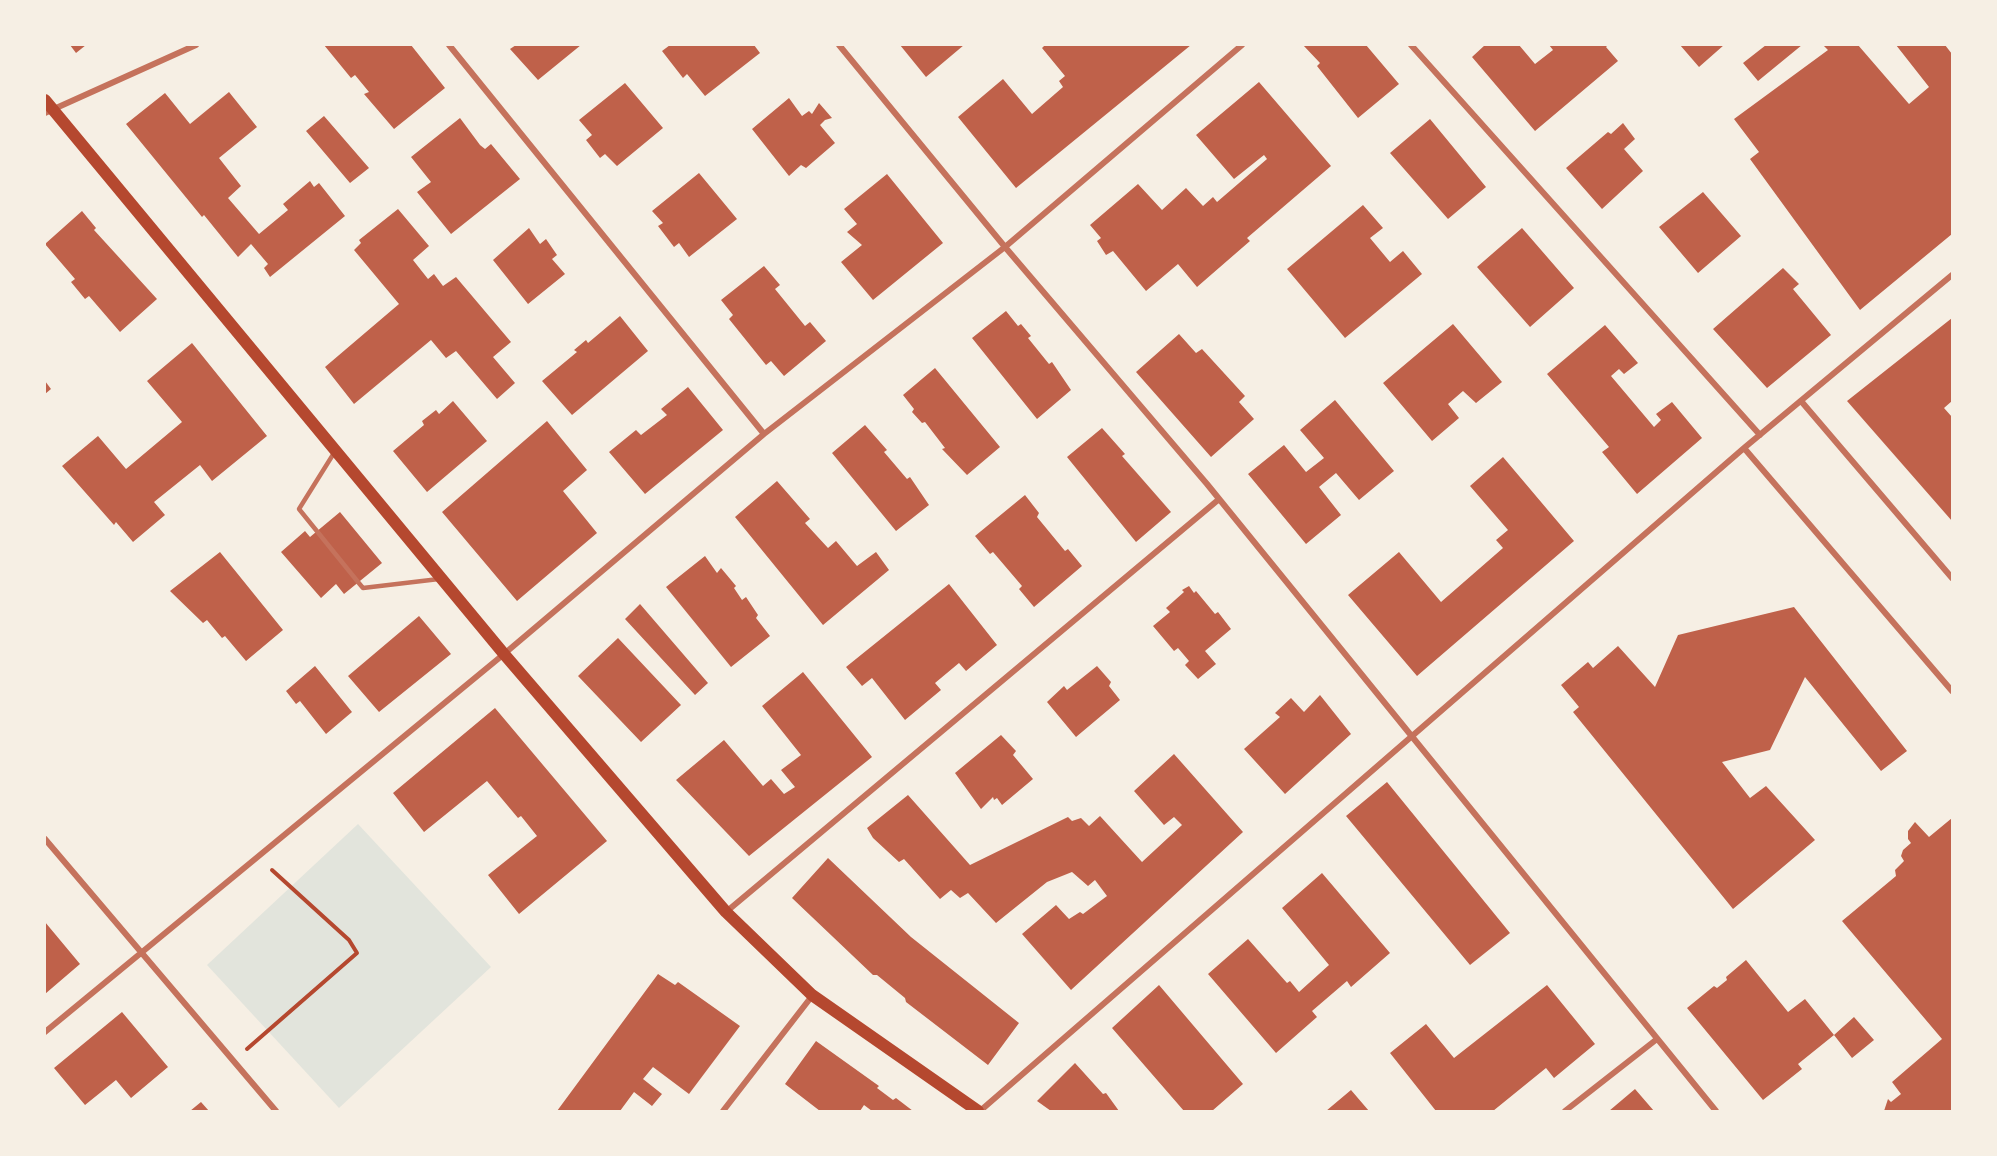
<!DOCTYPE html>
<style>
body{margin:0}
#map{position:relative;width:1997px;height:1156px;overflow:hidden;background:#f6efe4;font-family:Lato,sans-serif}
canvas{display:block}
.frame{position:absolute;inset:0;border:46px solid #f6efe4;pointer-events:none}
</style>
<div id="map">
<canvas width="1997" height="1156"></canvas>
<div class="frame"></div>
</div>
<script>
const g = document.querySelector('canvas').getContext('2d');
g.lineJoin = 'round';
function paint(path, color) { g.fillStyle = color; g.fill(path, 'evenodd'); }
function trace(path, color, width, dash) { g.strokeStyle = color; g.lineWidth = width; g.lineCap = dash ? 'butt' : 'round'; g.setLineDash(dash || []); g.stroke(path); }
const green = new Path2D(`
 M358 824 491 967 339 1108 207 965Z`);
const building = new Path2D(`
 M70 45H86L76 53Z
 M324 45H411L445 88 394 129 364 94 369 92 355 75 351 78Z
 M516 45H581L538 80 510 49Z
 M670 45H754L760 53 705 96 687 74 683 78 662 51Z
 M900 45H964L926 77Z
 M1045 45H1191L1016 188 958 117 1003 79 1032 114 1063 87 1059 81 1065 76 1042 48Z
 M1303 45H1366L1399 84 1358 118 1317 66 1320 63Z
 M1485 45H1519L1535 64 1553 50 1549 45H1608L1606 47 1618 61 1535 131 1472 57Z
 M1680 45H1724L1699 67Z
 M1766 45H1802L1758 81 1743 63Z
 M1823 45H1858L1909 104 1929 87 1896 45H1945L1952 54V234L1860 310 1750 159 1759 152 1734 119 1828 50Z
 M1259 82 1331 166 1247 238 1250 241 1197 287 1178 264 1146 291 1113 251 1106 255 1097 241 1101 238 1090 225 1138 184 1162 210 1186 188 1203 206 1213 197 1217 202 1267 159 1264 155 1234 179 1196 135Z
 M625 83 663 128 617 166 605 154 600 158 586 140 592 135 579 120Z
 M229 92 257 127 219 158 241 186 228 198 259 234 288 210 283 204 310 181 314 187 319 183 345 216 270 277 264 268 268 264 251 244 238 257 204 215 202 217 126 124 165 93 190 124Z
 M789 98 802 116 809 111 812 114 819 103 832 118 825 120 820 125 835 143 806 168 801 165 789 176 752 129Z
 M324 116 369 168 350 183 306 131Z
 M460 118 480 145 485 149 491 144 520 179 451 234 417 192 431 182 411 157Z
 M1430 119 1486 187 1448 219 1390 153Z
 M1623 123 1635 139 1624 149 1643 171 1602 209 1566 168 1608 132 1611 134Z
 M699 173 737 219 689 257 679 243 674 247 658 226 663 223 652 211Z
 M887 174 943 243 873 300 841 262 862 245 847 232 857 224 844 209Z
 M1703 192 1741 236 1698 273 1659 227Z
 M1363 205 1383 228 1370 238 1390 262 1403 251 1422 274 1345 338 1287 269Z
 M398 209 429 246 413 260 428 279 434 274 443 286 456 277 511 342 493 357 515 383 497 399 456 351 446 358 431 340 354 404 325 367 399 304 354 250 361 243 359 240Z
 M82 211 96 228 94 230 157 299 120 332 89 296 85 299 71 282 75 279 45 244Z
 M529 228 540 244 546 239 557 255 552 259 565 274 528 304 493 260Z
 M1522 228 1574 288 1530 327 1477 267Z
 M764 266 780 285 775 289 805 326 810 322 826 341 784 376 771 361 766 365 729 319 733 315 721 300Z
 M1783 268 1799 284 1793 289 1831 335 1767 388 1713 329Z
 M1006 311 1018 326 1021 324 1031 336 1028 338 1049 364 1052 362 1071 390 1037 419 972 338Z
 M620 316 648 351 572 415 542 381 577 352 574 350 586 340 588 343Z
 M1952 318V401L1944 408 1952 417V521L1847 401Z
 M1453 324 1502 382 1476 403 1463 391 1448 404 1459 418 1432 441 1383 383Z
 M1605 325 1638 363 1624 374 1619 369 1611 376 1654 427 1661 420 1656 414 1672 402 1702 438 1637 494 1602 452 1609 447 1547 374Z
 M1179 334 1196 353 1202 349 1245 396 1239 402 1254 419 1211 457 1136 372Z
 M192 343 267 436 212 481 200 465 154 502 165 515 133 542 116 522 114 525 62 466 98 436 126 469 182 422 147 381Z
 M935 368 1000 447 967 475 942 449 945 448 925 422 922 423 912 412 914 409 903 395Z
 M45 381 51 389 45 394Z
 M688 387 723 430 645 494 609 452 636 430 641 435 667 415 661 409Z
 M1335 400 1394 471 1359 500 1336 473 1319 487 1341 515 1306 544 1248 474 1284 445 1306 472 1324 458 1300 430Z
 M453 401 487 441 427 492 393 451 424 425 422 421 436 410 439 414Z
 M547 421 587 470 563 491 597 533 517 601 442 512Z
 M865 425 887 450 884 452 907 479 910 477 929 505 896 531 832 453Z
 M1102 428 1125 454 1122 456 1171 512 1136 542 1067 457Z
 M1503 457 1574 541 1417 676 1348 595 1399 552 1441 602 1503 548 1496 540 1508 530 1470 486Z
 M777 481 810 519 805 523 828 548 836 541 857 566 876 552 889 570 823 625 735 517Z
 M1025 495 1039 513 1037 517 1065 551 1068 549 1082 566 1034 607 1019 589 1022 586 993 552 990 554 975 536Z
 M340 512 382 563 344 594 336 584 321 598 281 552 305 531 310 537Z
 M220 552 283 630 246 661 225 636 222 638 207 620 203 623 170 591Z
 M705 556 717 573 721 568 736 586 734 588 742 600 746 597 758 615 756 618 770 636 731 667 666 587Z
 M949 584 997 645 966 671 959 663 935 683 941 690 905 720 872 678 862 686 846 667Z
 M1189 586 1194 593 1196 591 1215 614 1218 612 1231 629 1205 651 1216 664 1198 679 1185 665 1189 661 1178 648 1174 651 1153 626 1170 612 1166 608 1184 592 1182 590Z
 M640 604 708 683 695 695 625 619Z
 M1794 607 1907 751 1881 771 1805 677 1770 750 1722 762 1750 798 1766 786 1815 840 1733 909 1573 712 1579 707 1561 685 1588 662 1593 668 1618 646 1655 687 1678 635Z
 M419 616 451 654 379 712 348 676Z
 M618 638 681 705 641 742 578 676Z
 M315 666 352 712 326 734 300 701 296 704 286 691Z
 M1097 666 1111 682 1109 686 1120 700 1076 737 1047 702 1064 686 1067 690Z
 M803 672 872 757 749 856 676 780 724 740 763 786 771 779 784 794 795 787 781 770 801 755 762 706Z
 M1320 695 1351 734 1285 794 1244 749 1280 717 1275 713 1291 698 1304 712Z
 M495 708 607 841 519 914 488 875 537 836 521 816 518 818 487 781 424 832 393 793Z
 M1001 735 1016 751 1013 755 1033 779 1002 805 997 798 994 800 993 797 981 809 955 773Z
 M1174 754 1243 832 1071 990 1022 934 1056 905 1069 919 1080 912 1083 914 1107 896 1095 880 1088 886 1072 872 1047 882 996 923 968 893 960 898 951 890 940 899 904 859 899 862 873 838 867 828 908 795 970 865 1068 817 1072 821 1081 818 1089 826 1100 816 1142 862 1182 825 1174 817 1164 825 1134 791Z
 M1387 782 1510 933 1470 965 1346 816Z
 M1952 818V1111H1884L1888 1099 1891 1102 1901 1094 1892 1082 1942 1039 1842 921 1896 876 1895 870 1904 861 1901 856 1903 850 1911 843 1908 839V831L1915 822 1929 837Z
 M828 858 911 937 1019 1023 988 1065 906 1002 905 998 877 975H873L792 898Z
 M1322 873 1390 953 1351 987 1347 981 1312 1011 1317 1017 1276 1053 1208 974 1248 939 1287 983 1290 981 1299 992 1329 965 1282 908Z
 M45 922 80 964 45 994Z
 M1746 960 1788 1012 1805 999 1834 1035 1798 1064 1802 1069 1763 1100 1687 1008 1714 986 1717 988 1727 980 1726 977Z
 M658 974 675 985 678 982 740 1026 689 1094 653 1067 643 1079 662 1094 652 1106 634 1092 620 1111H557Z
 M1159 985 1243 1084 1212 1111H1184L1112 1028Z
 M1547 985 1595 1044 1554 1078 1546 1068 1493 1111H1436L1390 1053 1426 1024 1454 1058Z
 M122 1012 168 1067 131 1098 116 1080 85 1105 54 1068Z
 M1854 1017 1874 1040 1852 1058 1834 1035Z
 M816 1041 879 1086 877 1088 893 1100 896 1098 913 1111H872L864 1105 860 1111H820L785 1084Z
 M1075 1063 1103 1094 1106 1093 1119 1111H1051L1037 1101Z
 M1635 1089 1654 1111H1609Z
 M1351 1090 1369 1111H1326Z
 M201 1102 209 1111H190Z`);
const path = new Path2D(`
 M247 1049 357 953 349 940 272 870`);
const service = new Path2D(`
 M334 453 299 509 358 582 363 588 439 579`);
const minor = new Path2D(`
 M449 45 764 434
 M839 45 1005 247 1207 484 1716 1111
 M1411 45 1760 435
 M45 113 196 45
 M1801 401 1952 578
 M1744 448 1952 691
 M45 839 276 1111
 M726 912 1218 500
 M45 1032 504 654 764 434 1005 247 1242 45
 M723 1111 812 996
 M980 1111 1744 448 1952 275
 M1565 1111 1657 1039`);
const secondary = new Path2D(`
 M45 100 504 654 726 912 812 995 978 1111`);
paint(green, '#e2e4dc');
paint(building, '#bf614a');
trace(path, '#b5482f', 4);
trace(service, '#c5725c', 4.5);
trace(minor, '#c5725c', 6);
trace(secondary, '#b5482f', 12);
</script>
